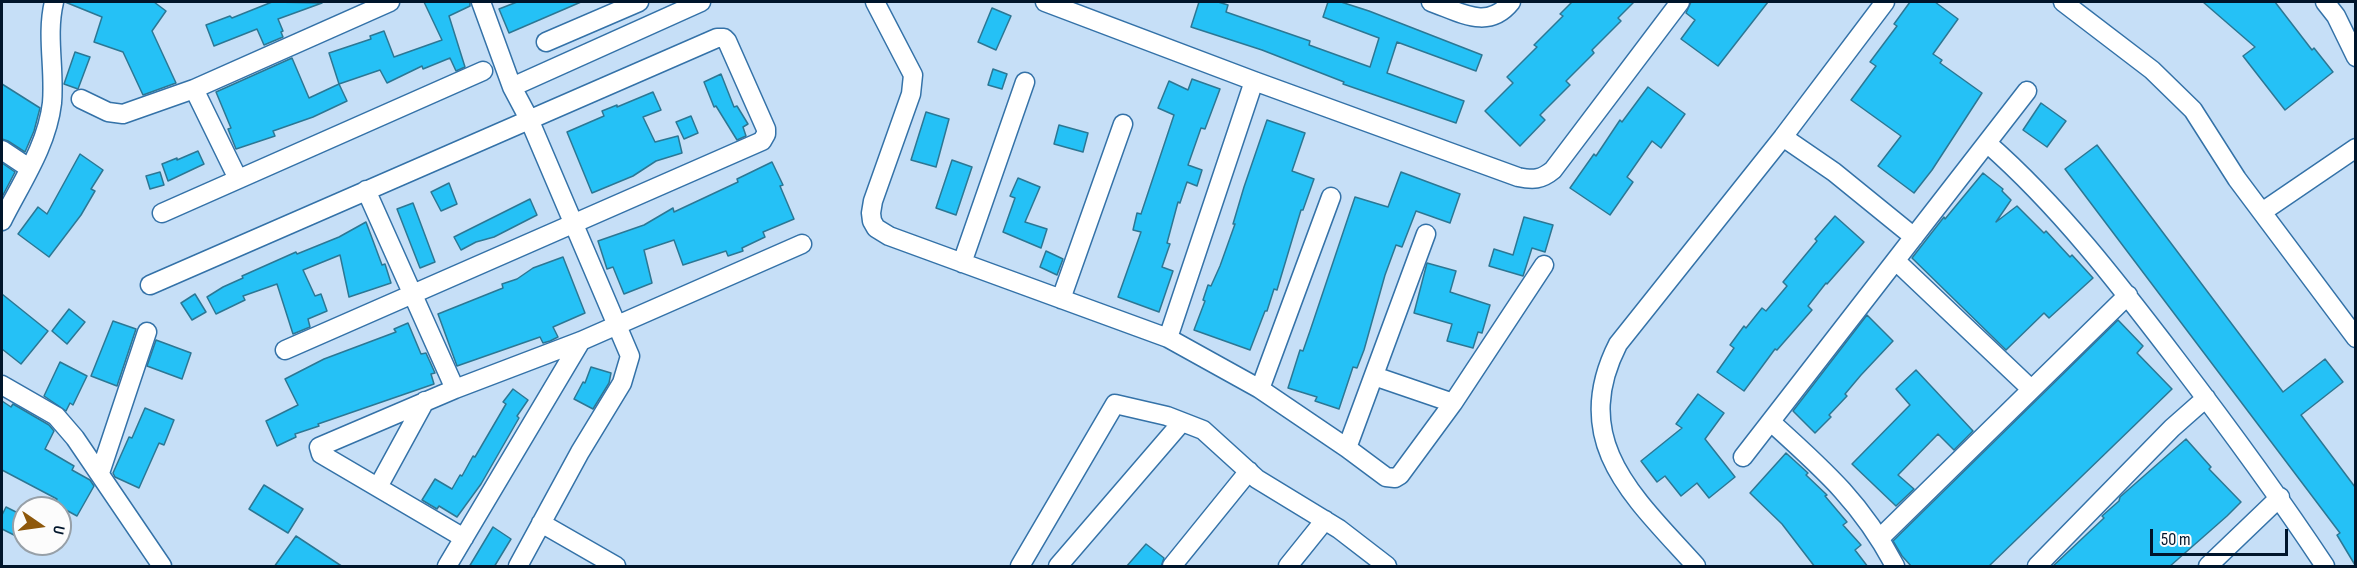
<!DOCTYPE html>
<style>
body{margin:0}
#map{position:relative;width:2357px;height:568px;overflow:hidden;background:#c6dff7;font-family:"Sofia Sans Condensed",sans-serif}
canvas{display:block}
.frame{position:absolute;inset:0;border:3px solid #00152b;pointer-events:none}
.north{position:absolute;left:12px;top:496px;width:60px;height:60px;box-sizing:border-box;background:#fcfcfc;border:2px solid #97a0a8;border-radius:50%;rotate:103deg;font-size:16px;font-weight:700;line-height:24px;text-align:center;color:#00152b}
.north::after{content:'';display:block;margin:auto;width:21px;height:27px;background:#8e580b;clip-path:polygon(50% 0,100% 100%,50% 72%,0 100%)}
.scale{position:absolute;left:2150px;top:529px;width:138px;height:27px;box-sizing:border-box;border:3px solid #00152b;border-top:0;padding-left:8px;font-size:18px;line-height:21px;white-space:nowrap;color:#00152b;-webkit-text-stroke:4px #fcfcfc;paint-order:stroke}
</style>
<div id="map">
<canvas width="2357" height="568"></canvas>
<div class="frame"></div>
<div class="north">U</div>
<div class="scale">50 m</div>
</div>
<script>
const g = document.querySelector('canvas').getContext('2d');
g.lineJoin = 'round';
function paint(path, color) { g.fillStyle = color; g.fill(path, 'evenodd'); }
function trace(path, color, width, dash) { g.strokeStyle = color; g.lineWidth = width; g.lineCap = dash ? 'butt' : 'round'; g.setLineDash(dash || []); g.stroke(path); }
const building = new Path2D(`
 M65 2H154L166 11 152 31 176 83 143 95 123 52 94 42 102 17Z
 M272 2 322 3 278 19 283 31 281 32 283 37 264 45 257 29 214 46 206 25 230 16 232 18Z
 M424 2H470V6L449 16 465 67 456 71 450 58 423 69 422 66 387 83 380 70 339 84 329 53 371 39 370 36 384 31 394 57 442 40Z
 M517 2H581L509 33 499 9Z
 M1199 2H1218L1228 5 1226 12 1310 41 1309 45 1370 67 1379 38 1323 17 1328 2H1341L1369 11 1482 55 1476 71 1397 42 1387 73 1464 101 1456 123 1343 84 1344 82 1262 50 1191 27Z
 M1572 2H1634L1618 18 1621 21 1592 50 1594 53 1566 81 1570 85 1540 115 1545 120 1520 146 1485 111 1513 83 1507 77 1537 47 1534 45 1563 16 1560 14Z
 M1691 2H1768L1718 66 1681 39 1695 20 1686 13Z
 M1910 2H1935L1958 19 1933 54 1942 60 1940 63 1982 93 1932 170 1914 193 1878 166 1901 136 1851 100 1876 66 1870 62 1897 26 1894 24Z
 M2203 2H2275L2312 50 2314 48 2333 72 2285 110 2243 56 2255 47Z
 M992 8 1011 16 996 50 978 42Z
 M75 52 90 57 78 89 64 84Z
 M292 58 309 98 339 84 347 101 313 117 273 131 275 136 236 149 228 129 231 128 216 92Z
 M993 69 1007 74 1002 89 988 85Z
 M721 74 734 107 737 106 748 124 743 127 746 136 737 140 716 106 714 107 704 82Z
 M1192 79 1220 89 1205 129 1201 128 1188 165 1202 170 1197 186 1187 182 1180 203 1178 202 1167 243 1170 244 1162 267 1173 271 1159 312 1118 297 1141 232 1133 230 1137 213 1141 214 1174 115 1158 108 1169 81 1188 90Z
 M2 84 40 108 34 131 25 152 8 141 2 139Z
 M1648 87 1685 114 1661 148 1652 141 1627 177 1633 182 1610 215 1570 188 1594 154 1596 156 1620 120 1622 122Z
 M653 92 661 110 643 117 655 142 678 136 682 153 656 161 633 176 592 193 567 132 604 116 602 111 617 105V107Z
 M2041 103 2066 121 2047 147 2023 130Z
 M926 112 949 119 936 167 911 160Z
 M691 116 698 133 684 139 676 122Z
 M1267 120 1305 133 1292 171 1314 179 1303 210H1301L1277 290 1274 289 1267 311H1265L1250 350 1194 330 1205 301 1203 300 1208 285 1211 286 1220 266 1235 224H1233L1244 187Z
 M1059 125 1088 133 1083 152 1054 144Z
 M2097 145 2283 392 2325 359 2343 382 2301 415 2355 487V565L2337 535 2340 533 2065 169Z
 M198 151 204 164 168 181 162 164 177 158V160Z
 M80 154 103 170 91 189 95 191 81 215 49 257 18 234 38 207 47 214Z
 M952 160 972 167 956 215 936 208Z
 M772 162 783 185 780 186 794 219 763 232 765 237 742 248 743 251 728 256 726 251 683 265 674 240 644 250 652 283 624 294 613 267 607 269 598 241 644 225 673 208 674 212 738 182 737 179Z
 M2 163 15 172 2 197Z
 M160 172 164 185 150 189 146 176Z
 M1401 172 1460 194 1450 223 1416 211 1402 247 1396 245 1385 275 1364 350 1357 368 1353 367 1339 409 1315 401 1317 397 1288 388 1300 350 1303 351 1310 331 1355 197 1388 207Z
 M1983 173 2003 189 2002 191 2011 200 1996 222 2017 206 2044 233 2046 231 2070 257 2072 255 2093 278 2049 318 2044 313 2006 350 1912 258 1944 217 1945 219Z
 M1018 178 1040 187 1025 222 1047 229 1041 248 1003 232 1015 198 1010 196Z
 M449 183 457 204 441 211 431 192Z
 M530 199 537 215 494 237 476 242 461 250 454 237Z
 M413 203 435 262 420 268 397 209Z
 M1835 216 1864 242 1827 284 1826 283 1808 306 1812 310 1777 350 1775 349 1744 391 1717 372 1734 348 1730 345 1744 326 1746 328 1762 308 1766 311 1787 286 1783 282 1817 241 1815 239Z
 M1524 217 1553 225 1545 252 1532 248 1523 276 1489 266 1494 249 1513 255Z
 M366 222 382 265 385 264 391 283 349 297 340 255 303 270 315 296 321 294 327 311 308 319 310 327 293 334 277 284 243 296 245 300 216 314 207 297 223 287 243 278 242 276 296 252 297 254 339 237Z
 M1046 251 1063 259 1057 275 1040 267Z
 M563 257 585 313 553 327 558 337 550 341 543 343 540 337 457 366 438 314 503 288 502 284 517 279 533 268Z
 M1427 263 1456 271 1450 292 1490 305 1482 333 1478 332 1473 348 1447 341 1452 324 1414 313Z
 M2 294 48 331 21 364 2 349Z
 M195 294 206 312 192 320 181 303Z
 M69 309 85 322 67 344 52 331Z
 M1867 315 1893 341 1861 375 1845 394 1847 396 1829 415 1831 417 1815 433 1793 411Z
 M2118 320 2143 346 2137 353 2172 389 1988 567H1912L1902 556 1893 541Z
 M113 321 136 329 117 386 91 376Z
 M408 323 421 354 426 353 435 373 431 374 434 384 318 424 319 426 295 434 296 437 277 446 266 421 298 405 285 379 324 359 396 332 394 329Z
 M156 340 191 353 182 379 147 366Z
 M60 362 87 376 73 405 70 403 66 411 44 396Z
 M591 367 611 373 609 383 593 409 574 399 583 382 585 383Z
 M1916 370 1973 431 1954 450 1938 434 1898 475 1914 489 1896 506 1852 464 1910 405 1896 389Z
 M513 389 528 400 517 416 519 418 481 484 457 517 439 506 437 509 422 500 435 479 452 489 460 475 462 476 473 456 475 457 506 404 503 402Z
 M1698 394 1724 413 1705 439 1735 477 1709 498 1697 483 1681 496 1665 476 1657 482 1641 461 1682 428 1676 424Z
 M2 401 11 407 13 404 49 425 54 431 45 449 74 466 72 470 90 480 94 486 77 516 55 504 57 499 2 470Z
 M145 408 174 420 164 445 159 443 139 488 115 477 113 473 129 437 132 438Z
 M2186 439 2211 467 2209 469 2241 502 2227 516 2169 567H2052L2104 518 2102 516 2119 501 2120 497Z
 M1786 453 1808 473 1806 475 1827 495 1825 496 1847 522 1843 525 1861 545 1855 550 1868 567H1815L1782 524 1750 493Z
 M264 485 303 509 288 533 249 509Z
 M6 507 24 516V540L2 529V515Z
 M493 527 511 539 494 567H469Z
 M296 536 343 567H274Z
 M1146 544 1164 558 1161 567H1126Z`);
const street = new Path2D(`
 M481 2 512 87 529 119 630 356 622 383 580 452 518 566
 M875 2 913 75 911 94 873 201 871 213 872 221 876 228 889 236 1168 338 1260 389 1347 448 1386 477 1395 478 1400 475 1453 403 1544 265
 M1045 2 1254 81 1518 177C1533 180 1541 180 1553 170L1680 2
 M1431 2C1460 12 1488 31 1511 2
 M2063 2 2152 70 2193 110 2237 179 2356 338
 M2325 2 2336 16 2356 57
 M546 42 639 2
 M512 87 701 2
 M194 89 238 179
 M81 99 108 112 123 114 194 89 390 2
 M1783 137 1834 172 1914 237
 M1987 143C2059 206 2118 283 2176 359 2228 427 2278 495 2325 566
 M2 150 29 168
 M366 190 455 389
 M2262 212 2356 148
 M162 213 483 71
 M2 221C21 183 47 146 52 103 55 69 46 35 54 2
 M1896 261 2031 389
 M962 263 1025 82
 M150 285 717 38H724L727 41 766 129V134L762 141 285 350
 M1061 299 1123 124
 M1168 338 1254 81
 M1374 376 1453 403
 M2 385 56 416 75 438 162 566
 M1260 389 1331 197
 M1771 422C1823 469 1862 503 1895 566
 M1347 448 1426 234
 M1743 457 2027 91
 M100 473 147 332
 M378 487 425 401
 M541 523 616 566
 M464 538 321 454 319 447 455 389 581 341 802 244
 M1880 538 2128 295
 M447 566 581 341
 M1020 566 1115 404 1167 416 1203 430 1257 479 1339 529 1387 566
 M1058 566 1182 422
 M1172 566 1249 471
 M1288 566 1325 520
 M1696 566C1635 498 1568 442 1618 344L1783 137 1885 2
 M2037 566 2172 428 2206 398
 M2208 566 2280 497`);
paint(building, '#25c1f6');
trace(building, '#2c7794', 1.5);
trace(street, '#3472a8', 21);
trace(street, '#fff', 18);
</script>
